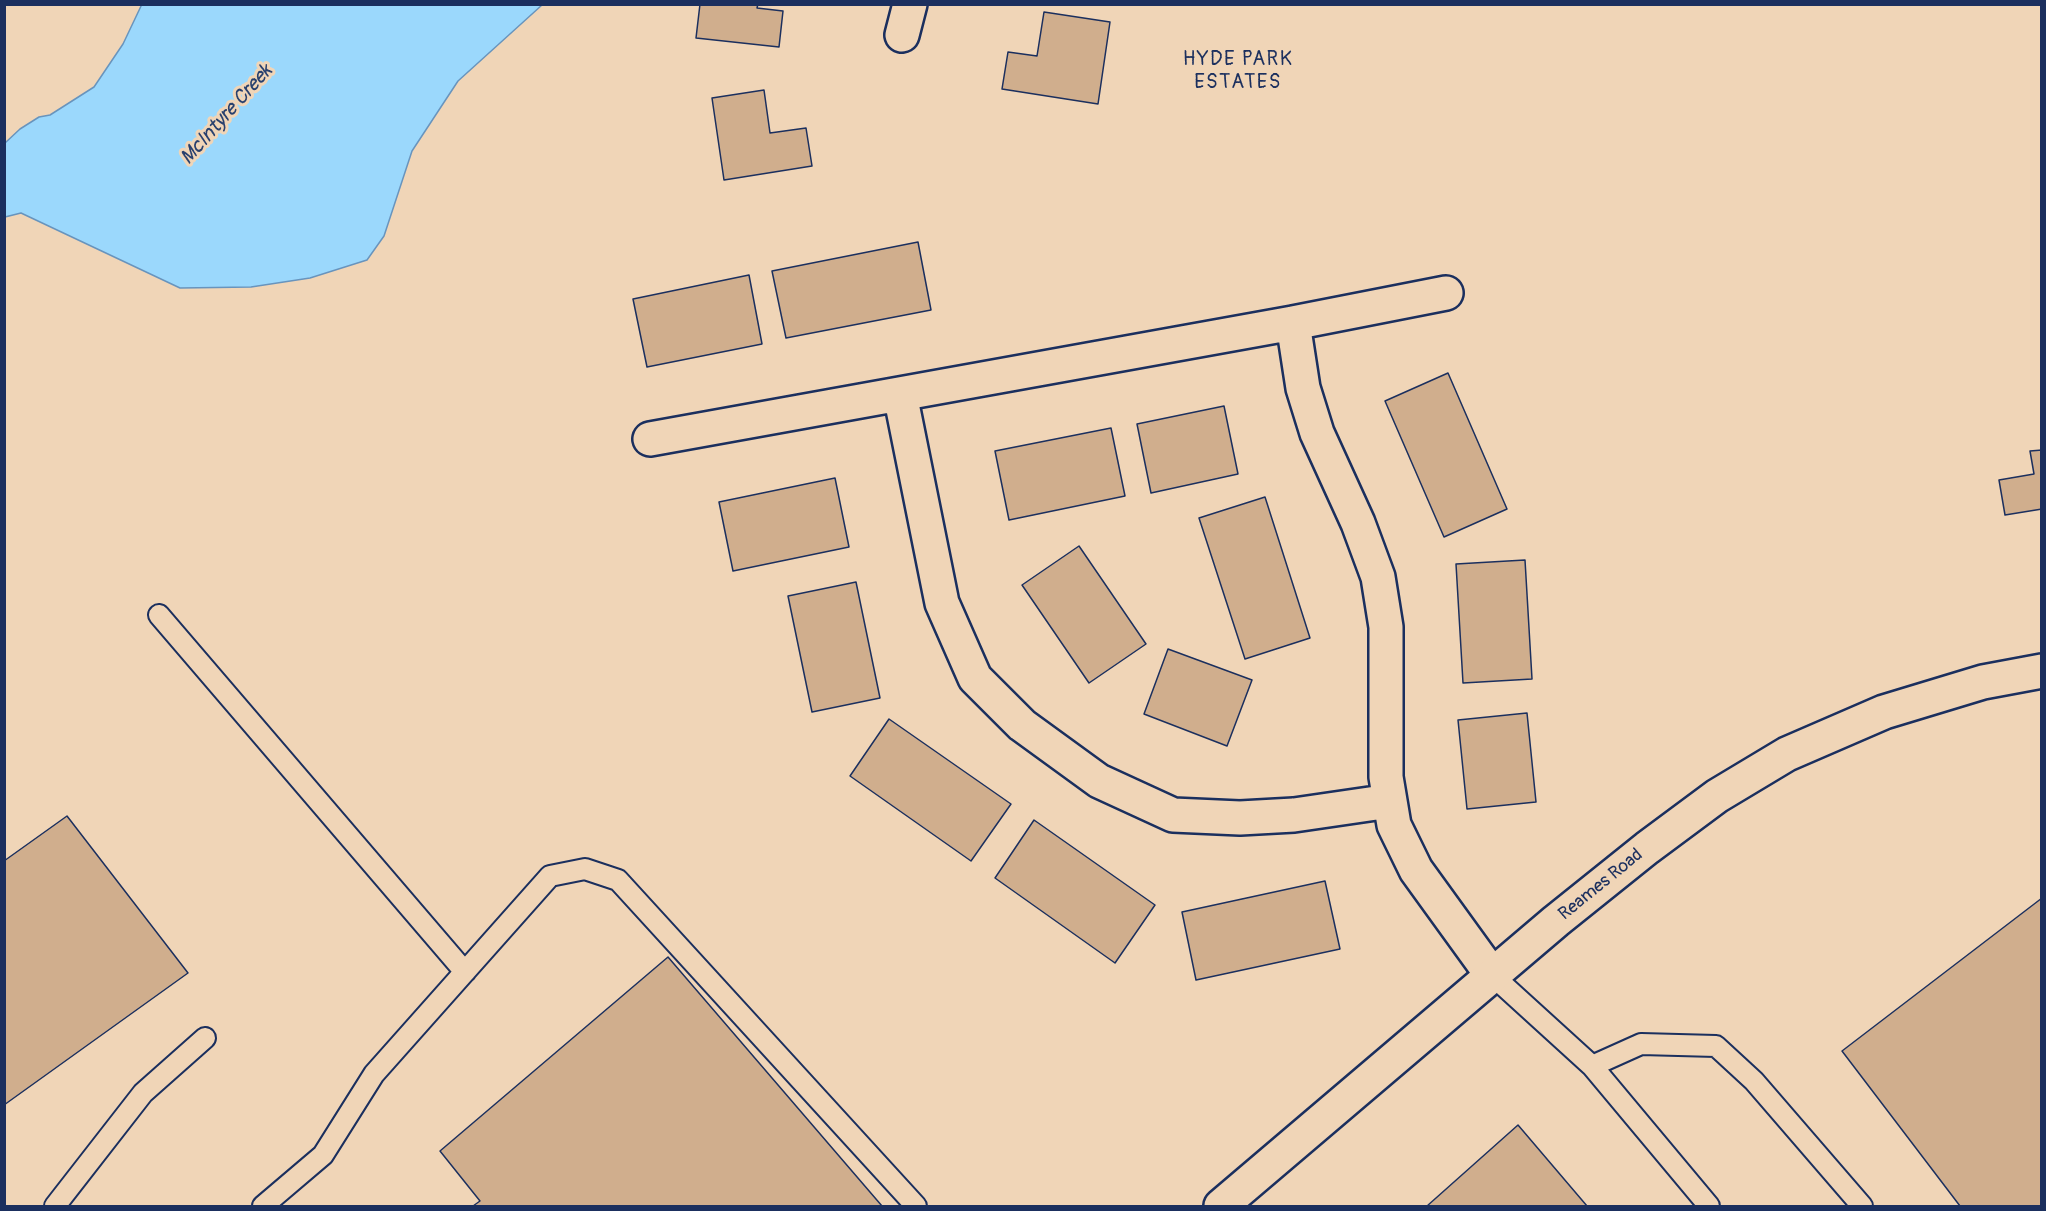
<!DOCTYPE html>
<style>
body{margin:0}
#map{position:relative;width:2046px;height:1211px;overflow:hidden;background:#f0d5b7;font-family:Pangolin,sans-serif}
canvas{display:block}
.frame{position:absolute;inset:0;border:6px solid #1b2f5e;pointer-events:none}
</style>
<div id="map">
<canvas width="2046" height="1211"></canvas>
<div class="frame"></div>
</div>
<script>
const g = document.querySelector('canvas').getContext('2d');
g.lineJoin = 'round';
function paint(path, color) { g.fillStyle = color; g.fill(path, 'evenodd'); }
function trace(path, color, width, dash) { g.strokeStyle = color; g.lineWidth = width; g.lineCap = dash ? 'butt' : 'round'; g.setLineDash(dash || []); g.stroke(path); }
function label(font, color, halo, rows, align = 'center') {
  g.font = font + ' Pangolin,sans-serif'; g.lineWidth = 6; g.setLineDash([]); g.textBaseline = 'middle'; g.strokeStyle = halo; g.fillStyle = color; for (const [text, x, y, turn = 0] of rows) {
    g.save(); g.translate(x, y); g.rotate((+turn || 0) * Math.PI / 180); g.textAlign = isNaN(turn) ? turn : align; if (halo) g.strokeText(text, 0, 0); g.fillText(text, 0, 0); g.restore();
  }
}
const water = new Path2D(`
 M142 4H542V5L458 81 412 151 384 236 367 260 310 278 251 287 180 288 21 213 5 217V143L20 129 39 117 50 115 94 87 123 44Z`);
const building = new Path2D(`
 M700 4H758L757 8 783 11 779 47 696 38Z
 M1044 12 1110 22 1098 104 1002 89 1008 52 1037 56Z
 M764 90 770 133 806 128 812 166 724 180 712 98Z
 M918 242 931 310 786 338 772 271Z
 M749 275 762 344 647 367 633 299Z
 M1448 373 1507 509 1444 537 1385 401Z
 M1224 406 1238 474 1151 493 1137 424Z
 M1111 428 1125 496 1009 520 995 451Z
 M2042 450V509L2005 515 1999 480 2034 474 2030 451Z
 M835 478 849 547 733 571 719 502Z
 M1265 497 1310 638 1245 659 1199 518Z
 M1079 546 1146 644 1089 683 1022 585Z
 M1525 560 1532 679 1463 683 1456 564Z
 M856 582 880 698 812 712 788 596Z
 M1168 649 1252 680 1227 746 1144 714Z
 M1527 713 1536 802 1467 809 1458 720Z
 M889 719 1011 804 971 861 850 776Z
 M67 816 188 973 4 1105V861Z
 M1034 820 1155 905 1115 963 995 878Z
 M1325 881 1340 949 1196 980 1182 912Z
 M2042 898V1206H1960L1842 1051Z
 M668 957 882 1206H473L480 1201 440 1151Z
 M1518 1125 1587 1206H1427Z`);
const lane = new Path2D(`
 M159 615 465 972
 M1492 975 1592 1066 1709 1206
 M1592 1066 1641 1044 1716 1046 1754 1081 1862 1206
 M55 1206 143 1093 205 1038
 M263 1206 323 1155 374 1074 550 876 585 869 618 880 916 1206`);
const street = new Path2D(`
 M902 35 910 4
 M1293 323 1446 293
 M900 394 942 603 975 678 1022 725 1099 781 1173 815 1240 818 1294 815 1390 801
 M650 439 1293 323 1303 388 1317 433 1358 523 1378 577 1386 627V777L1394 825 1416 870 1492 975`);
const secondary = new Path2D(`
 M1221 1206 1556 921 1647 848 1717 796 1787 754 1884 712 1983 682 2042 671`);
const streetNames = [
 ["Reames Road",1601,885,-39]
];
const neighbourhoodNames = [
 ["HYDE PARK",1238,60],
 ["ESTATES",1238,83]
];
const waterNames = [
 ["McIntyre Creek",227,115,-48]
];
paint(water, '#9bd8fc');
trace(water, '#6894bd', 1.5);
paint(building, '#d0ae8d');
trace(building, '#1b2f5e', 1.5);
trace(lane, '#1b2f5e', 24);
trace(street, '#1b2f5e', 38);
trace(secondary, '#1b2f5e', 38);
trace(lane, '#f0d5b7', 20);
trace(street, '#f0d5b7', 33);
trace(secondary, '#f0d5b7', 33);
label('18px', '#1b2f5e', '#f0d5b7', streetNames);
g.letterSpacing = '1.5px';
label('20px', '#1b2f5e', '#f0d5b7', neighbourhoodNames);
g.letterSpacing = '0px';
label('italic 20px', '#28406e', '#f0d5b7', waterNames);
</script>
